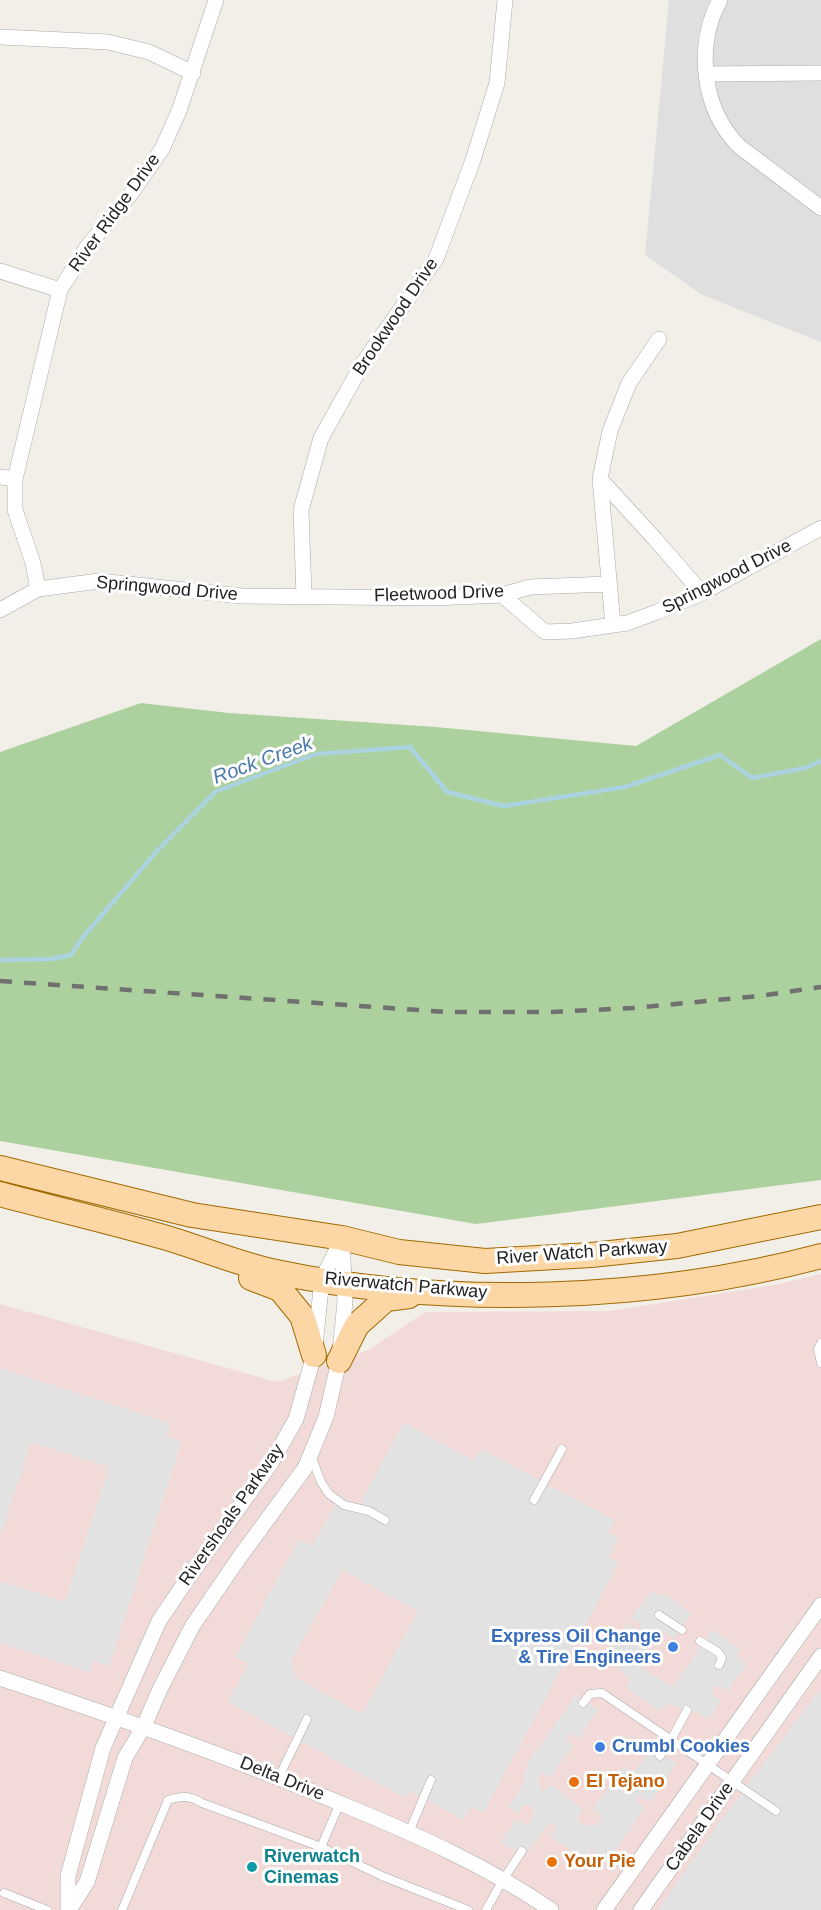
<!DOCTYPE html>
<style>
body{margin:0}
canvas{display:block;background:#f2efe9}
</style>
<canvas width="821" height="1910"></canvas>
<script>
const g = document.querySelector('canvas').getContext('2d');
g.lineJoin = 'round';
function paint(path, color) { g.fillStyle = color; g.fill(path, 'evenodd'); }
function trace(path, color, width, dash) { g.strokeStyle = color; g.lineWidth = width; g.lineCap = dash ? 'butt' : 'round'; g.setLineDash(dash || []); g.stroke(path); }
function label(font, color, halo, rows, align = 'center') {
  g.font = font + ' Arial,sans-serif'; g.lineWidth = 6; g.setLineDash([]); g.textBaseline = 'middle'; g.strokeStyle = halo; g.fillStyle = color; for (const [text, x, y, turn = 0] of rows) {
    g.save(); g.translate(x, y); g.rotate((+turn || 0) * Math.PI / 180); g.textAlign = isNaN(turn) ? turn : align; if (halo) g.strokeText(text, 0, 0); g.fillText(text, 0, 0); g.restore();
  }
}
const residential = new Path2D(`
 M669 0H821V342L702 295 645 255Z`);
const commercial = new Path2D(`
 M821 1274V1910H0V1304L277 1382 368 1350 425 1312 611 1311 774 1285Z`);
const forest = new Path2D(`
 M821 639V1180L476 1224 0 1141V752L141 703 229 713 436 727 636 746Z`);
const parking = new Path2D(`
 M0 1368 170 1423 167 1436 182 1441 109 1666 93 1661 89 1672 0 1643V1581L65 1602 109 1467 31 1442 0 1536Z
 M404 1423 474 1461 481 1449 615 1520 608 1532 619 1539 609 1557 619 1563 483 1813 471 1807 463 1820 410 1791 405 1798 228 1702 248 1664 235 1657 299 1539 312 1546 340 1496 359 1505ZM342 1570 418 1611 362 1714 295 1677 296 1673 292 1667V1660Z
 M652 1591 661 1596 665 1594 691 1613 674 1639 660 1630 636 1664 672 1687 713 1629 740 1649 737 1656 747 1665 726 1692 719 1686 712 1688 713 1695 721 1701 708 1719 700 1714 670 1705 664 1706 660 1711 625 1687 629 1681 628 1678 619 1669 626 1659 611 1647 628 1624 638 1630 640 1629 641 1624 631 1618Z
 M821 1688V1910H658L718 1824Z
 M576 1695 598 1710 578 1738 571 1734 567 1735V1740L573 1745 550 1778 543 1773 539 1776 538 1781 541 1791H544L550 1784 583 1809 578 1817 580 1823 592 1826 600 1822 602 1817 600 1814 593 1809 624 1766 632 1772 635 1771 653 1748 677 1763 650 1802 641 1796 637 1798 638 1802 645 1807 607 1861 594 1852H590L584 1860 550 1836 556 1827 554 1824 546 1826 525 1856 501 1843 517 1819 526 1825 530 1823 532 1819 534 1812 532 1807 524 1805 518 1813 508 1806 524 1784 523 1776 528 1763Z`);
const stream = new Path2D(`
 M0 960 51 959 71 955 83 937 157 851 215 792 316 754 410 747 447 792 504 806 625 787 720 755 752 778 805 768 821 761`);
const lane = new Path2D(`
 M821 1343 818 1349 821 1363
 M312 1458 321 1482 329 1494 344 1505 369 1511 385 1520
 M534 1500 562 1449
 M659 1615 682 1630
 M700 1641 718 1652 722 1658 719 1665
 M583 1703 590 1694 602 1693 776 1811
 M660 1756 671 1740 687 1710
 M279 1777 307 1719
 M409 1832 431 1780
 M321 1847 340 1803
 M4 1893 47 1910
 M122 1910 168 1800C181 1796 190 1795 202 1803L321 1847 382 1876 468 1910
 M486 1910 503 1880 522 1851`);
const street = new Path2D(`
 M720 0C695 46 702 110 740 147L821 208
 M0 37 108 42 149 52 193 73
 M707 74 821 73
 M0 271 60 290
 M0 477 15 479
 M600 479 655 539 702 593
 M38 589 33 563 15 510V479L60 290 87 247 130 195 162 149 179 111 216 0
 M502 595 545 632 572 631 627 623 657 612 702 593 821 528
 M304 596 301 510 321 438 363 363 436 259 473 160 497 83 505 0
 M0 610 38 589 99 581 242 596 433 598 502 595 530 587 609 584
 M613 625 600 479 610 431 629 383 659 339
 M0 1678C118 1717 235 1758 349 1807 419 1836 489 1867 551 1910
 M68 1910V1876L103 1748 159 1621 188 1578 271 1463 296 1419 314 1355 322 1279 341 1241
 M69 1910 87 1882 125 1758 144 1726 160 1689 193 1625 239 1558 305 1468 326 1417 339 1361 345 1302 342 1238
 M604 1910 821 1605
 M641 1910 821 1656`);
const primary = new Path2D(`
 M0 1168 192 1215 342 1238 399 1252 485 1261 591 1255 677 1246 821 1217
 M0 1194C55 1209 112 1222 167 1238 204 1249 238 1264 276 1272 447 1308 652 1301 821 1256
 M251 1278 280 1289 302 1316 314 1355
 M339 1361 357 1325 386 1299 409 1296`);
const rail = new Path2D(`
 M0 981 447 1012H550L633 1008 759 996 821 987`);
const markers = [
 [673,1647,6,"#3f7fe0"],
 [600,1747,6,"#3f7fe0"],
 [574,1782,6,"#e8710a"],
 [552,1862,6,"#e8710a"],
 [252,1867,6,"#0f9aa8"]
];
const streetNames = [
 ["River Ridge Drive",115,213,-54],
 ["Brookwood Drive",396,317,-56],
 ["Springwood Drive",727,577,-27],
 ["Springwood Drive",167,589,5],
 ["Fleetwood Drive",439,594,-2],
 ["River Watch Parkway",582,1253,-4],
 ["Riverwatch Parkway",406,1286,5],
 ["Rivershoals Parkway",232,1515,-55],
 ["Delta Drive",282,1779,22],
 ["Cabela Drive",700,1827,-55]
];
const shopNames = [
 ["Express Oil Change",661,1637],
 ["& Tire Engineers",661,1658],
 ["Crumbl Cookies",612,1747,"left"]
];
const foodNames = [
 ["El Tejano",586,1782],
 ["Your Pie",564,1862]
];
const cultureNames = [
 ["Riverwatch",264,1857],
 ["Cinemas",264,1878]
];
const waterNames = [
 ["Rock Creek",263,761,-20]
];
paint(residential, '#e0dfdf');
paint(commercial, '#f2dad9');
paint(forest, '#add19e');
paint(parking, '#e2e2e2');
trace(stream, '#aad3df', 4.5);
trace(lane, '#a9a9a9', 9);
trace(street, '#a9a9a9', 16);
trace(primary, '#a06b00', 26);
trace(lane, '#fff', 8);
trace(street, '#fff', 15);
trace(primary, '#fcd6a4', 24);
trace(rail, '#707070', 4.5, [12, 12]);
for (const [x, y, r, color] of markers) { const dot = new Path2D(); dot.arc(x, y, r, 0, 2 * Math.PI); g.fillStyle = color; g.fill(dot); trace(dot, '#fff', 2); }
label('18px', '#222', '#fff', streetNames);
label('bold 18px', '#366cbe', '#fff', shopNames, 'right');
label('bold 18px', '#c56008', '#fff', foodNames, 'left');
label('bold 18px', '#0d838f', '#fff', cultureNames, 'left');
label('italic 20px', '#4a7aab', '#fff', waterNames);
</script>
